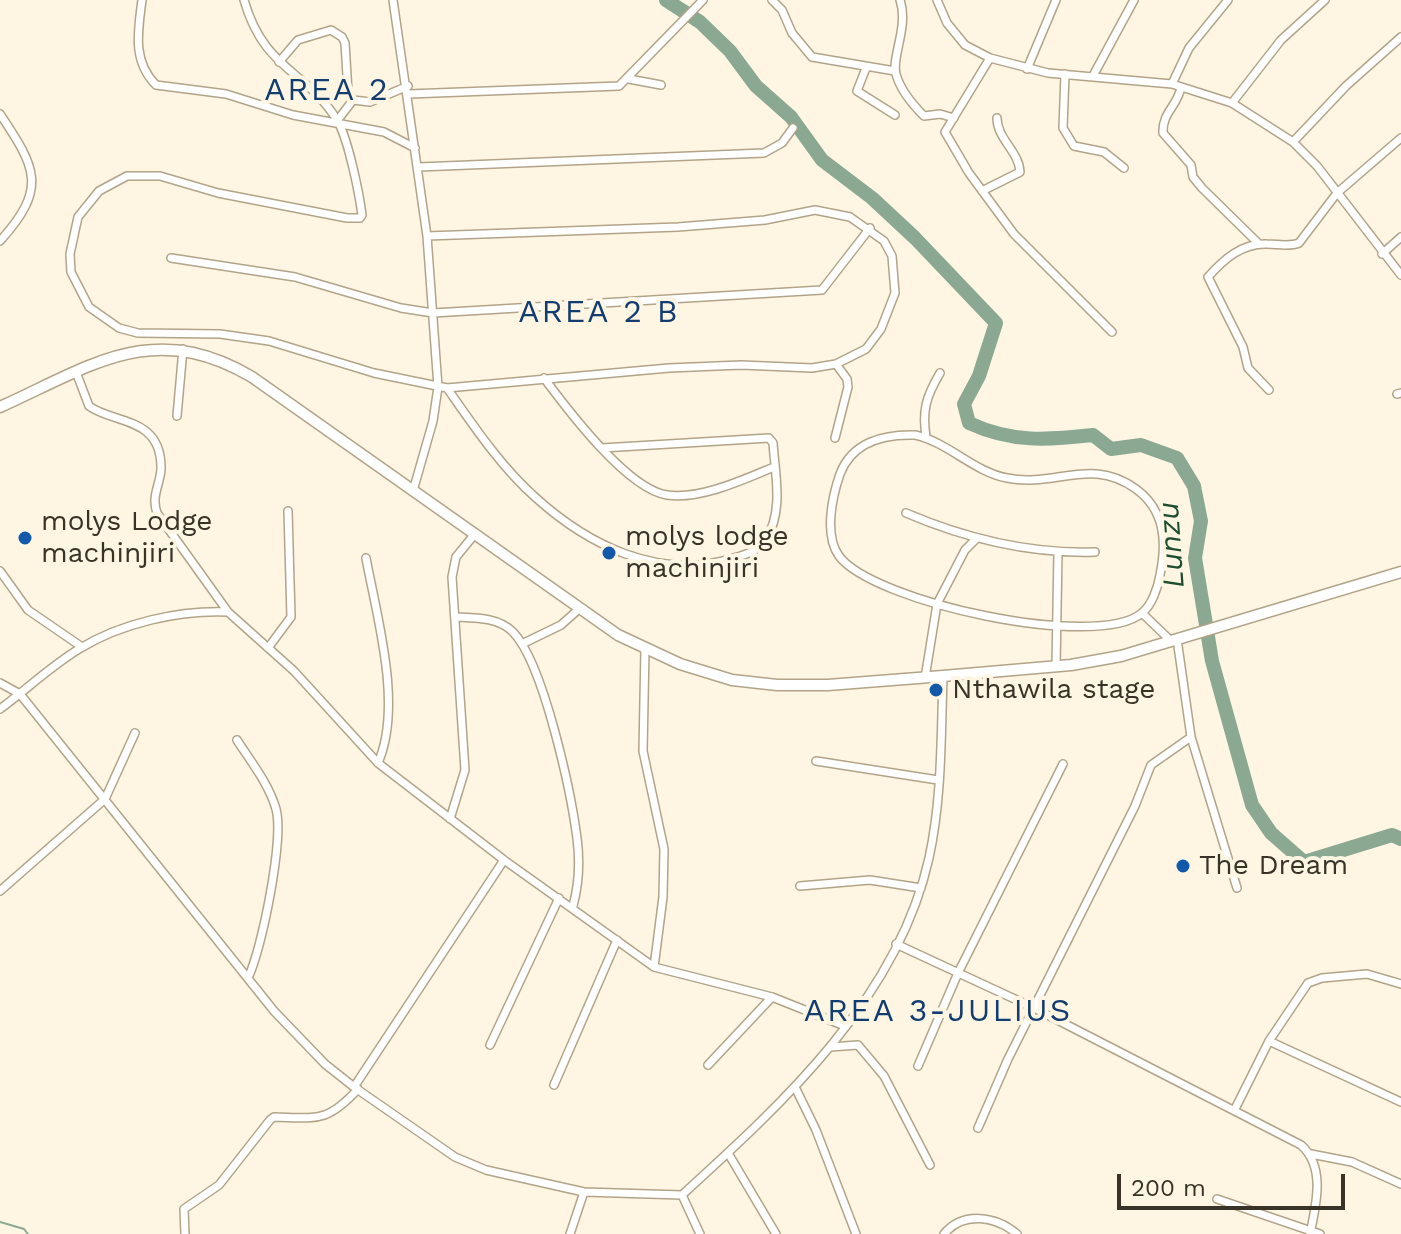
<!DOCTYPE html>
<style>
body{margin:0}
#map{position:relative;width:1401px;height:1234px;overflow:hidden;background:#fef5e3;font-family:"Work Sans",sans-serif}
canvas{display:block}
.scale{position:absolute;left:1117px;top:1174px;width:228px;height:36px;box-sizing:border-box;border:4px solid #393327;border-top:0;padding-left:10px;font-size:24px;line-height:28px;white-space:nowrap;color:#393327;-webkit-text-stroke:6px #fef5e3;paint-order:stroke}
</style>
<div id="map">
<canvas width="1401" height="1234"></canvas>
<div class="scale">200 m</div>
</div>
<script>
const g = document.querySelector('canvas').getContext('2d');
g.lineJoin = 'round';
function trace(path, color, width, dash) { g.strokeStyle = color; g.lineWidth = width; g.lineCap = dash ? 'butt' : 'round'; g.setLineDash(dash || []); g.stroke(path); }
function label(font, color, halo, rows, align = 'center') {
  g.font = font + ' "Work Sans",sans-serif'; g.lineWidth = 8; g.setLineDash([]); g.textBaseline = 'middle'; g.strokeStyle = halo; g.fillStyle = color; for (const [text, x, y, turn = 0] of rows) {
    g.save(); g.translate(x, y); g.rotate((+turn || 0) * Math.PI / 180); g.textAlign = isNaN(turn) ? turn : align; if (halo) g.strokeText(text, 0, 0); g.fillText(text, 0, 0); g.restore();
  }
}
const stream = new Path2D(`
 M0 1222 24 1229 28 1234`);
const river = new Path2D(`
 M666 0 700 22 730 51 756 86 791 117 822 160 872 198 915 238 996 323 979 376 964 404 969 423C1012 443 1048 440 1093 435L1111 449 1141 445 1177 458 1194 486 1201 521 1195 558 1212 661 1252 805 1271 833 1304 862 1392 835 1401 839`);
const street = new Path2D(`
 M142 0C138 31 132 61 156 85L226 94 293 115 384 132 415 148
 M244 0C264 70 305 69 337 120 348 138 359 192 362 215L360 218H347L218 193 160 176H127L99 191 78 217 70 254 71 272 89 307 119 328 138 333 220 334 269 341 374 373 447 388 669 368 741 365 812 368 836 364 866 349 881 329 895 293 892 256 884 241 850 217 815 210 765 220 678 227 427 236
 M393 0 427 236 438 387 433 421 413 491
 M772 0 782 10 792 33 812 57 895 71
 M900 0C909 27 891 57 896 74 900 89 913 105 924 116L940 114 954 118
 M937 0 947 23 965 45 990 58 1048 73 1172 84 1232 103 1293 142 1317 166 1401 275
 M990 58 945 132 969 173 1014 234 1112 332
 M279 62 298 40 331 30 342 37 345 43 348 92 353 100 370 102 408 86
 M866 68 857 91 895 115
 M1027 69 1056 0
 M1065 74 1063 128 1074 146 1104 152 1124 168
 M1094 74 1134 0
 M629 79 661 85
 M1172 84 1189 48 1228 0
 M1181 87C1178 106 1162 112 1163 133L1191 165 1193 177 1202 188 1258 243
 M409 94 619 86 703 0
 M1232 103 1281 40 1325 0
 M0 114C36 168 48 188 0 241
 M337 121 353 100
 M1293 142 1346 86 1401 37
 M419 167 764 153 782 143 793 128
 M982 191 1020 172C1019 151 997 139 997 118
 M1382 254 1401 237
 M171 258 295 277 401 308 433 313 822 290 870 228
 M76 372 89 406C113 424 162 416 161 469 160 485 151 496 157 513L228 612 294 671 378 763 504 860 654 967 772 997 845 1026
 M544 378C567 409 627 489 667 495 700 500 745 479 774 467
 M447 388C473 425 501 467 535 497 588 545 658 580 730 559 744 555 758 552 766 539 784 511 775 474 773 443L769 438 602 448
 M1269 390 1248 368 1243 347 1208 277C1224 259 1242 243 1267 244 1278 244 1289 247 1299 243L1337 193 1401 138
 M1397 394 1401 393
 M177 416 183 349
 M915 435C948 442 974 472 1007 478 1055 488 1091 456 1136 489 1165 510 1167 542 1160 575 1158 587 1152 605 1142 613 1097 651 873 602 839 556 824 535 832 497 840 474 852 442 884 434 915 435Z
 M926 437C922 410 926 397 940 373
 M835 438 848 387 847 379 836 364
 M906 513C967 539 1028 554 1095 552
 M366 558C377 618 403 706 378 763
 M0 571 28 610 82 647
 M1142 613 1171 641
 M455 617C475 618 498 617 513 632 544 664 571 793 577 838 580 861 579 884 573 906
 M1177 639 1191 737 1237 888
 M522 644 561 625 579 609
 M268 648 291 617 288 511
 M645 649 643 751 664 849 663 897 654 967
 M1056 667 1058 552
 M925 678 937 604 965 550 976 539
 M0 683 20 694 274 1011 325 1064 354 1087 455 1157 486 1170 584 1192 682 1195C784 1102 898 998 929 858 942 799 941 736 943 676
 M0 709C27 689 51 666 79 649 121 623 179 610 228 612
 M237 740C251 762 269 784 276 809 284 839 262 949 248 978
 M816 761 938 780
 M450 819 465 770 452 577 456 557 474 535
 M800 886 870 880 921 888
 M0 891 105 799 135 733
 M896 944 1034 1008 1301 1145C1326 1167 1316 1205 1310 1234
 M1269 1041 1401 1102
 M490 1045 559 898
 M830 1047 858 1045 884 1076 930 1165
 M708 1065 772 997
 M918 1066 958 973 1063 764
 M554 1085 617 940
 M354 1087 504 860
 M795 1087 816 1130 856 1234
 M1235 1109 1269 1041 1308 983 1322 978 1367 974 1401 984
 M978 1128 1008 1059 1135 806 1151 765 1191 737
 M728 1153 776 1234
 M1311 1154 1352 1162 1401 1184
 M682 1195 700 1234
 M1217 1199 1320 1234
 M185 1234 184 1209 219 1185 270 1120 274 1117C317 1118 327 1123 358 1089
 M570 1234 584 1192
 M944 1234C963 1211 996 1216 1017 1234`);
const secondary = new Path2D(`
 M0 407C93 365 153 319 252 377L618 635 680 664 732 680 777 685H828L943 676 1071 665 1121 656 1401 572`);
const markers = [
 [25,538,8,"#1359a9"],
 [609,553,8,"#1359a9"],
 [936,690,8,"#1359a9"],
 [1183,866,8,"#1359a9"]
];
const poiNames = [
 ["molys Lodge",41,522],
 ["machinjiri",41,554],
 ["molys lodge",625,537],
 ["machinjiri",625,569],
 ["Nthawila stage",952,690],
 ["The Dream",1199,866]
];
const waterNames = [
 ["Lunzu",1172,545,-94]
];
const quarterNames = [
 ["AREA 2",327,91],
 ["AREA 2 B",599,313],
 ["AREA 3-JULIUS",938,1012]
];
trace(stream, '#8aa892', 2);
trace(river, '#8aa892', 14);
trace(street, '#b2a488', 10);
trace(secondary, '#b2a488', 13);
trace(street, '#fff', 7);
trace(secondary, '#fff', 10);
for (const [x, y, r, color] of markers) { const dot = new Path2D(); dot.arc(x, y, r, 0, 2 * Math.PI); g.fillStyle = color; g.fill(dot); trace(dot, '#fef5e3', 3); }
label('28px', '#393327', '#fef5e3', poiNames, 'left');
label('italic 30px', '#1d4e2f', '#fef5e3', waterNames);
g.letterSpacing = '2px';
label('32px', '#123d70', '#fef5e3', quarterNames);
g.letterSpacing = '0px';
</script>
